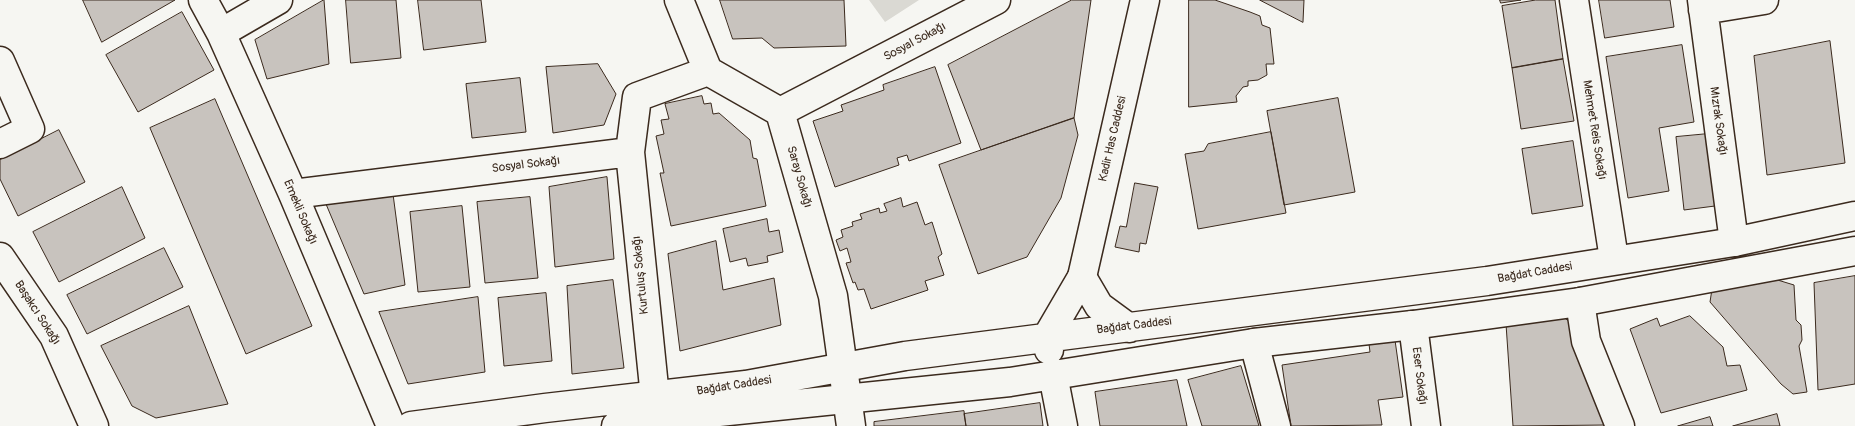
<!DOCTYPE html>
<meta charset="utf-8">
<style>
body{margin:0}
canvas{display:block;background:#f6f6f2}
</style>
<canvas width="1855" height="426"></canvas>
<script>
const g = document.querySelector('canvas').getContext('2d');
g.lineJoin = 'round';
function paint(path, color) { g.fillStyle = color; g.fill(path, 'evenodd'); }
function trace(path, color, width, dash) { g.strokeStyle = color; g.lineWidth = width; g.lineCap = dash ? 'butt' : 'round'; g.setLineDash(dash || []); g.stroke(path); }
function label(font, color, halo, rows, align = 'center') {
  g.font = font + ' Pangolin,sans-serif'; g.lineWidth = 4; g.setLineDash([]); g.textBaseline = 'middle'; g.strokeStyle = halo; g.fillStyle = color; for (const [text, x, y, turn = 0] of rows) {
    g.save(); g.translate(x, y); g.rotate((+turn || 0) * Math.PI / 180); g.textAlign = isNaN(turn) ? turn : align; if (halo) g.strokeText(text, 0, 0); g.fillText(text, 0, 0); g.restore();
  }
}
const green = new Path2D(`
 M869 0H919L885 22Z`);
const building = new Path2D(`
 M83 0H175L102 42Z
 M324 0 329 64 267 79 255 40Z
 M346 0H396L401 58 351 63Z
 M418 0H481L486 42 424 50Z
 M720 0H844L846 46 774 48 762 38 733 39Z
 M1072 0H1091L1074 118 981 150 948 65Z
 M1189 0H1215L1250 12 1260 16 1262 25 1270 28 1274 64H1266L1267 75 1258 80 1248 81V86L1243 87 1236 96 1237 102 1189 107Z
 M1260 0H1304L1303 22Z
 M1500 0H1521L1501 3Z
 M1536 0H1555L1563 59 1512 68 1502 6Z
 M1599 0H1670L1674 27 1605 38Z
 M182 12 214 70 138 112 106 55Z
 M1830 41 1845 163 1767 175 1754 56Z
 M1682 45 1694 122 1659 128 1669 191 1628 198 1606 57Z
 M1563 59 1574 121 1521 129 1512 68Z
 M598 64 616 94 604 125 553 133 546 67Z
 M935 67 961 143 909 161 907 155 897 158 899 165 835 187 813 121 843 111 841 105 884 90 883 85Z
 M520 78 526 132 472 138 466 84Z
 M702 96 704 104 711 103 713 114 719 113 750 140 753 158 757 159 766 206 671 226 660 173H664L656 136 664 134 661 120 669 119 665 104Z
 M1338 98 1355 192 1284 205 1267 111Z
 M215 99 312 326 246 354 150 128Z
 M1074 118 1078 135 1061 198 1027 257 978 274 939 165Z
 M59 130 85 182 18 216 0 179V160Z
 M1271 132 1286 213 1198 229 1185 154 1204 151 1208 144Z
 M1708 134 1715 206 1684 210 1676 137Z
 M1573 141 1583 206 1532 214 1522 149Z
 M607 177 614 259 555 267 549 187Z
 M1135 183 1158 187 1146 244 1140 243 1139 252 1115 247 1120 226 1126 227Z
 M122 187 145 238 59 282 33 232Z
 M393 194 405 285 364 294 323 197Z
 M530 197 538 278 485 283 477 202Z
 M901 198 903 207 917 202 925 225 932 222 942 254 938 257 944 275 925 281 928 290 871 309 864 289 858 290 855 282 853 283 846 263 851 262 847 248 840 251 836 240 843 237 841 230 853 226 852 222 862 219 860 214 879 208 880 213 887 211 884 204Z
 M462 206 470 287 418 292 410 212Z
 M767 219 769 232 779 230 783 252 767 256 768 262 748 266 746 258 730 262 723 229Z
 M716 241 723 290 774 278 781 325 680 351 668 254Z
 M164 248 183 287 87 334 67 295Z
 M1855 276V384L1818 390 1814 283Z
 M1771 278 1794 285 1796 320 1801 325 1802 340 1799 346 1807 392 1793 394 1781 384 1710 302 1712 289Z
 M613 280 624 368 572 374 567 286Z
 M546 293 552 361 504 366 498 298Z
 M478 297 485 372 408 384 379 312Z
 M189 306 228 404 156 418 132 406 101 346Z
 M1559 314 1573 324 1606 425 1513 426 1506 324Z
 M1690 316 1723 347 1727 366 1740 365 1747 390 1661 413 1630 329 1657 318 1660 326Z
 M1394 333 1403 397 1378 400 1382 425 1291 426 1282 365 1370 352 1368 336Z
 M1241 366 1259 426H1202L1188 380Z
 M1177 380 1187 426H1100L1095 392Z
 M1040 403 1043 426H966L964 414Z
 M964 411 966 426H874V422Z
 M1777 414 1780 426H1733Z
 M1710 417 1713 426H1678Z`);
const minor = new Path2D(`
 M203 0 221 33 293 194 391 426
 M679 0 708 71 780 112 833 296 851 426
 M1574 0 1614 259
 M1702 0 1734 242
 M1703 10 1764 0
 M221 33 278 0
 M0 61 30 129 0 144
 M780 112 996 0
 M630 152 655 397
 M293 194 630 152 637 97 708 71
 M0 257 54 336 94 426
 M1580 302 1586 341 1620 426
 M1413 325 1426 426
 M1254 343 1276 426
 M1053 375 1063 426`);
const tertiary = new Path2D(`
 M1082 277 1145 0`);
const primary = new Path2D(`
 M1049 350 1047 337 1082 277 1099 306 1129 328
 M411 426 545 408 746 385 905 356 1487 281 1734 242 1855 216
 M616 426 700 414 1010 382 1254 343 1413 325 1580 302 1855 251`);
const streetNames = [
 ["Sosyal Sokağı",915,42,-28],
 ["Mızrak Sokağı",1718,121,82],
 ["Mehmet Reis Sokağı",1594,130,81],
 ["Kadir Has Caddesi",1113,139,-77],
 ["Sosyal Sokağı",526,165,-7],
 ["Saray Sokağı",799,177,74],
 ["Emekli Sokağı",300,212,67],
 ["Bağdat Caddesi",1535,273,-10],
 ["Kurtuluş Sokağı",641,275,-96],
 ["Başakcı Sokağı",37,313,57],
 ["Bağdat Caddesi",1134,326,-7],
 ["Eser Sokağı",1419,376,83],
 ["Bağdat Caddesi",734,386,-9]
];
paint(green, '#dad9d3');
paint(building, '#c8c3be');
trace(building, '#3b2a1e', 1);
trace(minor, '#3b2a1e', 31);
trace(tertiary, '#3b2a1e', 31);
trace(primary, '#3b2a1e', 31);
trace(minor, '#f6f6f2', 28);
trace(tertiary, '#f6f6f2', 28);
trace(primary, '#f6f6f2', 28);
label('12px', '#3b2a1e', '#f6f6f2', streetNames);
</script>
